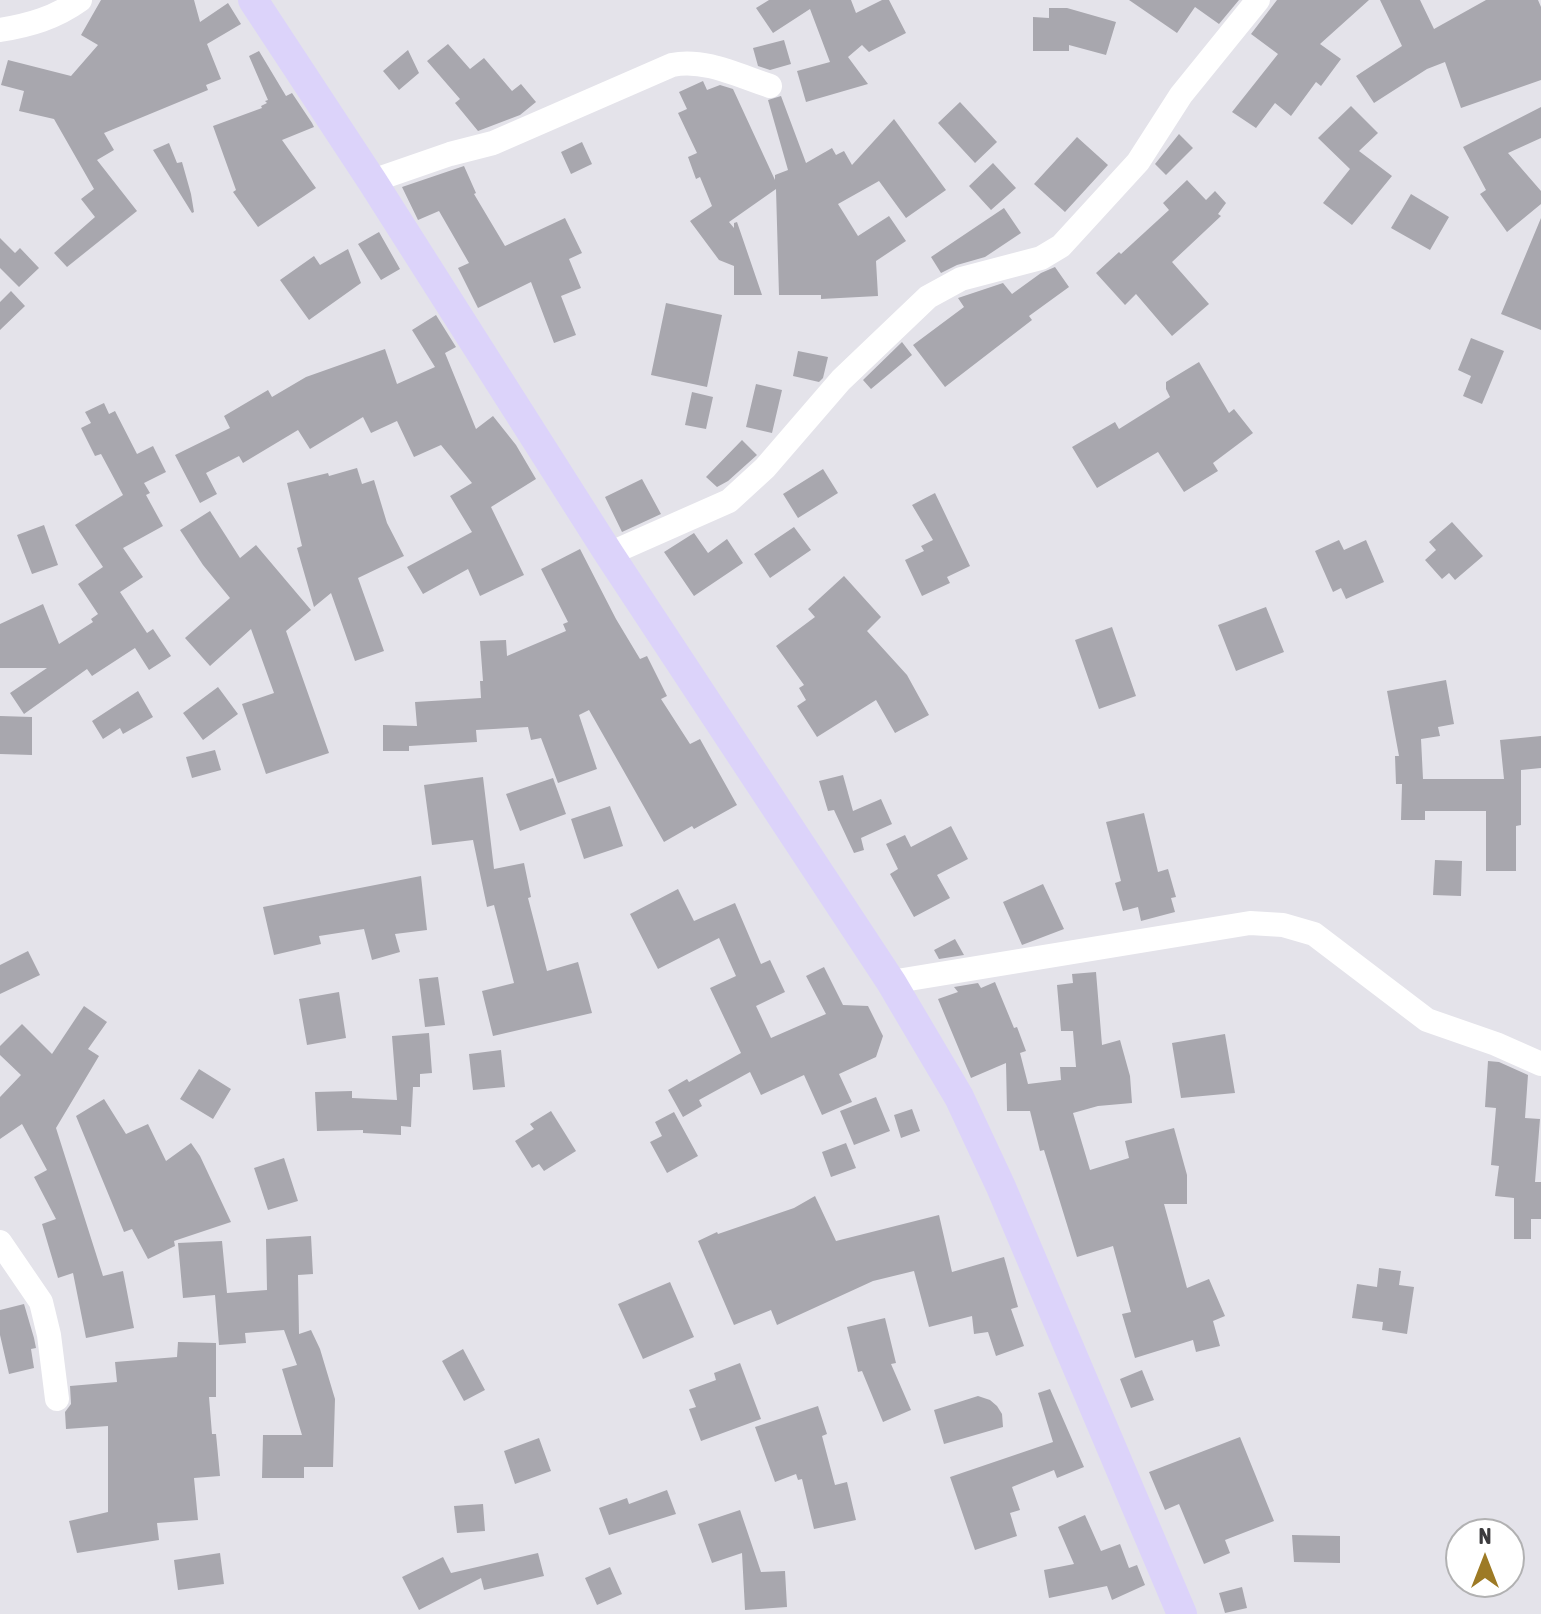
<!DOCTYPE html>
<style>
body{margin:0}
#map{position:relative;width:1541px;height:1614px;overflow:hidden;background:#e4e3ea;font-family:"Asap Condensed",sans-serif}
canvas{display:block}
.north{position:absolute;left:1445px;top:1518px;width:80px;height:80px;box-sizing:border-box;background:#fff;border:2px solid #b1b1b2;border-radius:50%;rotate:0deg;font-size:22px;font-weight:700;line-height:32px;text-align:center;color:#3c3b3e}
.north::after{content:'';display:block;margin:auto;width:28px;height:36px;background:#9d7a25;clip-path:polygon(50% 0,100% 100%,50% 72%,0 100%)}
</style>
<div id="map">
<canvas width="1541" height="1614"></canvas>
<div class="north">N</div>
</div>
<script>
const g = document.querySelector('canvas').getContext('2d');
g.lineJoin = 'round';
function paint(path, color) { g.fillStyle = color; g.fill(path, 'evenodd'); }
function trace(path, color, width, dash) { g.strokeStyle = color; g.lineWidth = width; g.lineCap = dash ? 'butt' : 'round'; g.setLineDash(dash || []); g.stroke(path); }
const building = new Path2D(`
 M101 0H194L200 22 228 3 241 24 207 44 221 79 206 85 208 90 104 133 114 150 97 160 137 211 67 267 54 253 95 217 81 199 94 189 54 119 19 111 24 91 1 85 8 60 71 76 98 45 81 35Z
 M769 0H851L856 13 882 0H889L906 33 869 52 862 45 848 57 868 84 806 102 797 71 830 62 810 9 773 33 756 8Z
 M1129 0H1239L1219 24 1195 7 1177 33Z
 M1277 0H1369L1320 44 1341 59 1321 86 1316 82 1291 116 1275 103 1256 128 1232 112 1278 54 1251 34Z
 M1380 0H1420L1434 29 1486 0H1538L1541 7V80L1461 108 1445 62 1427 69 1374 103 1356 76 1402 46Z
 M1049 8H1067L1116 22 1106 55 1069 45V51H1033V17L1049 18Z
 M784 40 791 64 770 70 758 66 753 48Z
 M448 44 470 69 484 58 512 91 521 84 536 102 520 115 478 131 455 103 460 99 427 61Z
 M408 50 419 73 399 90 383 71Z
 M259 51 286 96 292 93 312 123 314 127 282 140 316 188 258 227 233 192 236 190 213 126 262 108 261 106 267 103 265 101 268 100 249 56Z
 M703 81 707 90 720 85 733 89 775 180V175L788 170 768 100 781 96 806 163 832 148 836 155 844 151 852 165 894 119 946 190 906 218 879 181 838 204 858 236 889 216 906 241 876 261 878 296 821 299V295H779L776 189 729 222 734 228V223L737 222 762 295H734V266L719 260 690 221 712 206 700 177 696 179 688 157 697 153 678 113 687 109 679 92Z
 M960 102 997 142 975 163 938 123Z
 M1351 106 1378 133 1359 151 1392 176 1352 225 1323 203 1350 169 1318 138Z
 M1541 107V138L1508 153 1541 191V204L1507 232 1480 194 1486 190 1463 147Z
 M1179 134 1193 148 1166 175 1155 164Z
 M1077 137 1108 165 1065 212 1034 184Z
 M582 142 592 164 571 174 561 152Z
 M169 143 177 163 182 162 191 194 194 212 192 213 153 150Z
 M993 163 1016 188 991 210 969 186Z
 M464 166 476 193 474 194 505 246 565 218 582 253 569 259 581 288 561 296 576 335 554 343 531 282 478 308 458 268 469 263 439 211 418 220 402 187Z
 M1187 180 1206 200 1215 191 1226 203 1218 214 1221 216 1172 262 1209 304 1172 336 1136 294 1125 305 1096 273 1119 252 1121 254 1169 210 1163 203Z
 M1411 194 1449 217 1430 250 1391 228Z
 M1004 208 1021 233 985 257 957 265 941 273 931 257Z
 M1541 218V330L1501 314Z
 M379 232 400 269 381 280 358 244Z
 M0 238 15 253 20 248 39 268 19 287 0 268Z
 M348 249 361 283 309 320 280 280 314 256 320 265Z
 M1055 267 1069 287 1029 316 1032 320 945 387 913 345 964 307 958 298 1003 283 1012 294 1041 273Z
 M11 291 25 306 0 330V302Z
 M666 303 722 315 707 387 651 375Z
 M436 315 456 347 445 353 476 429 493 416 516 445 536 479 491 507 524 575 480 596 468 569 423 594 407 567 472 532 450 496 472 483 441 445 414 457 397 421 371 433 363 417 310 449 298 430 243 463 239 456 206 473 217 494 200 503 175 455 230 428 224 416 268 390 272 397 306 377 385 349 397 384 435 367 412 330Z
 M1471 338 1504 351 1482 404 1463 396 1471 376 1458 370Z
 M902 342 912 355 871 389 863 380Z
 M798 351 828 357 823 378 819 382 793 376Z
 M1199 362 1229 413 1234 409 1253 433 1213 463 1218 471 1184 492 1158 452 1097 488 1072 447 1115 422 1119 429 1170 397 1166 389V382Z
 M756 384 782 390 772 433 746 427Z
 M692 392 713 397 706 429 685 425Z
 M104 403 109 414 115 411 137 454 153 446 166 472 144 483 150 493 146 495 163 526 123 548 143 577 120 592 147 633 153 629 171 656 149 670 135 648 92 676 87 669 24 714 10 693 47 668H0V624L43 604 59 644 93 622 91 619 98 614 78 584 103 567 75 525 123 495 101 454 95 456 81 428 91 423 85 412Z
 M742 440 757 455 728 481 717 487 706 477Z
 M357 468 362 484 374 480 387 523 404 556 358 578 384 651 355 661 331 593 314 607 297 548 302 546 287 483 328 473 329 476Z
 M823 469 838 493 798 518 783 494Z
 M642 479 661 514 622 532 605 497Z
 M935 493 970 566 947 577 950 583 922 596 905 560 924 551 921 546 933 540 912 505Z
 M210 511 240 558 256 545 311 610 286 631 329 753 266 774 242 704 274 693 251 629 210 666 185 638 230 598 203 565 180 530Z
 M1452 522 1483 556 1455 580 1449 573 1442 579 1425 560 1436 550 1429 542Z
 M44 525 58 565 32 574 17 535Z
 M794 527 811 550 770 578 754 554Z
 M694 533 708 553 727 539 743 563 694 596 664 552Z
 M1339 540 1344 550 1366 540 1384 582 1346 599 1341 588 1333 592 1315 551Z
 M580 549 616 619 640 659 647 656 667 696 661 699 690 744 700 739 737 805 694 829 692 826 664 842 589 710 579 715 597 769 558 783 541 738 531 740 528 727 476 730 477 742 409 746V751H383V725L417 726 415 702 481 698 480 681H483L480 641 506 640 507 656 566 631 563 624 568 622 541 569Z
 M844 576 881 617 867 631 907 675 929 715 895 733 876 700 817 737 797 706 806 700 799 688 804 685 776 646 815 617 808 609Z
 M1266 607 1284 652 1236 671 1218 625Z
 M1112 627 1136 696 1099 709 1075 640Z
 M1446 680 1454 724 1438 727 1440 736 1421 739 1423 779H1504L1500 740 1541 736V768L1521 770V825L1516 826V871H1486V811H1425V820H1401L1402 784H1396L1395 756H1399L1387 691Z
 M218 687 238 714 203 740 183 713Z
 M138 691 153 717 123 734 120 728 103 739 92 721Z
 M0 716 32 717V755L0 754Z
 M215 750 221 770 192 778 186 757Z
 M843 775 853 811 881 799 892 824 861 838 864 850 854 853 834 810 828 811 819 781Z
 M483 777 494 869 524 863 531 897 528 898 547 971 578 962 592 1013 493 1036 482 991 514 983 494 905 487 907 473 840 432 845 424 785Z
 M553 778 566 814 520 831 506 794Z
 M610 806 623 846 584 859 571 819Z
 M1144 813 1158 872 1168 869 1176 897 1171 898 1175 912 1141 921 1138 907 1123 911 1115 883 1121 881 1106 822Z
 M951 826 968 859 937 875 950 898 914 917 890 874 898 869 886 844 905 835 911 847Z
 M1435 860 1462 861 1461 896 1433 895Z
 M421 876 427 930 395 934 400 952 372 960 364 929 319 936 321 944 274 955 263 907Z
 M1043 884 1064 929 1022 945 1003 902Z
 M678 889 694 921 735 903 761 964 770 960 785 992 756 1006 771 1038 826 1014 806 976 824 967 843 1005 868 1006 883 1036 876 1057 839 1074 852 1102 822 1115 804 1075 761 1095 750 1072 699 1100 702 1106 683 1117 668 1090 687 1079 689 1082 741 1053 710 988 736 976 719 938 658 969 630 914Z
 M955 939 964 955 939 959 934 950Z
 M28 951 40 975 0 994V965Z
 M1096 972 1102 1045 1120 1040 1130 1076 1132 1103 1098 1106 1073 1113 1090 1170 1129 1158 1125 1141 1174 1128 1187 1175V1204H1164L1187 1288 1209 1279 1225 1316 1213 1321 1220 1346 1196 1352 1193 1340 1135 1358 1122 1314 1131 1312 1113 1246 1077 1257 1044 1150 1040 1151 1030 1111H1007L1006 1063 971 1078 938 999 958 992 954 987 978 983 981 988 995 982 1014 1028 1017 1027 1026 1051 1020 1053 1028 1084 1061 1080 1060 1067H1076L1073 1031H1061L1057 985 1073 983 1072 974Z
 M438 977 445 1025 425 1027 419 979Z
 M339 992 346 1038 307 1045 299 999Z
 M84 1006 107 1022 88 1049 99 1056 56 1128 103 1276 123 1271 134 1328 86 1338 73 1273 58 1278 42 1224 56 1219 34 1177 47 1170 22 1124 0 1139V1097L21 1075 0 1055V1046L22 1024 52 1054Z
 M429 1033 432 1073 420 1074V1087H413L411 1127 401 1126V1135L363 1133V1130L317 1131 315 1092 352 1091V1098L397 1100 392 1036Z
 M1225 1034 1235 1093 1181 1098 1172 1043Z
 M501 1050 505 1087 473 1090 469 1054Z
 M1488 1061 1499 1062 1528 1075 1525 1118 1540 1119 1535 1182H1541V1219H1531V1239H1514V1198L1495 1196 1499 1166 1491 1165 1496 1108 1485 1107Z
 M199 1069 231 1089 213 1119 180 1099Z
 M876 1097 890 1131 854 1145 840 1111Z
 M104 1099 126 1134 148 1124 166 1161 191 1143 200 1156 231 1222 174 1241 175 1246 148 1259 132 1229 124 1232 76 1116Z
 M912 1109 920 1131 901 1138 894 1115Z
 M551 1111 576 1151 544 1171 539 1164 532 1168 515 1141 534 1129 530 1124Z
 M674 1112 698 1156 667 1173 650 1142 662 1136 655 1122Z
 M846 1143 856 1168 831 1177 822 1152Z
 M284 1158 298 1201 268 1210 254 1168Z
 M815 1196 836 1241 939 1215 952 1272 1004 1257 1018 1307 1011 1309 1024 1346 996 1356 988 1332 974 1334 972 1316 929 1327 914 1271 873 1281 777 1325 771 1310 734 1325 698 1241 717 1232 718 1234 794 1208Z
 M311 1236 313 1274 298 1275 299 1334 311 1330 320 1349 335 1399 333 1467H304V1478H262L263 1435H302L282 1369 297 1365 284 1330 245 1333 246 1343 219 1345 215 1295 183 1298 178 1243 222 1241 227 1293 267 1290 266 1239Z
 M1379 1268 1401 1271 1399 1285 1414 1287 1407 1334 1382 1330 1383 1322 1352 1318 1357 1284 1377 1287Z
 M670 1282 694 1337 643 1359 618 1304Z
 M24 1304 34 1338 36 1348 31 1349 34 1368 9 1374 0 1335V1310Z
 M885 1318 896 1363 891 1364 911 1410 883 1422 862 1371 858 1372 847 1327Z
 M178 1342 216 1343V1397H209L212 1434H216L220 1476 194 1478 198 1520 157 1523 159 1540 77 1553 69 1521 108 1512V1426L66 1429 65 1412 71 1404 70 1386 117 1382 115 1362 177 1357Z
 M463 1349 485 1390 464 1401 442 1361Z
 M740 1363 761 1419 701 1441 689 1409 696 1407 689 1390 716 1380 714 1373Z
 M1142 1370 1154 1400 1131 1408 1120 1379Z
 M1050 1389 1084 1467 1057 1478 1054 1470 1012 1487 1020 1510 1010 1513 1017 1536 975 1550 950 1477 1053 1442 1038 1393Z
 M978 1396 990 1400 997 1406 1002 1414 1003 1427 944 1444 934 1410Z
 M818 1406 827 1434 822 1436 835 1485 847 1482 856 1520 814 1529 802 1479 798 1480 796 1474 775 1482 755 1427Z
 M1240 1437 1274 1521 1225 1540 1230 1553 1204 1564 1179 1504 1165 1510 1149 1472Z
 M539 1438 551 1471 515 1484 504 1451Z
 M667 1490 676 1514 609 1535 599 1508 627 1498 629 1504Z
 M483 1504 485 1531 457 1533 454 1506Z
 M740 1510 761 1572 785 1571 787 1607 745 1610 742 1553 712 1563 698 1524Z
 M1085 1515 1101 1551 1120 1544 1129 1568 1137 1565 1145 1585 1112 1600 1107 1586 1049 1598 1044 1570 1074 1564 1058 1527Z
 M1292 1535 1340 1536V1563L1294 1562Z
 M220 1553 224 1584 178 1590 174 1560Z
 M538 1553 544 1576 484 1590 481 1578 419 1610 402 1577 443 1557 451 1573Z
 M610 1567 622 1594 597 1605 585 1578Z
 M1242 1587 1247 1608 1225 1613 1219 1593Z`);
const minor = new Path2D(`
 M0 30C30 25 55 18 80 0
 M372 181 450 154 493 143 672 65C704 58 739 76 770 86
 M609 554 729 501 765 468 841 380 928 297 961 279 1041 258 1061 246 1138 162 1181 95 1258 0
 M891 982 1250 923 1283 925 1314 934 1427 1020 1496 1044 1541 1064
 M0 1242 41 1302 49 1335 57 1399`);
const major = new Path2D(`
 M253 0 372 181 609 554 891 982 959 1097 1001 1187 1182 1614`);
paint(building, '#a8a7ae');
trace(minor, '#fff', 24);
trace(major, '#dcd3fa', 30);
</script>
